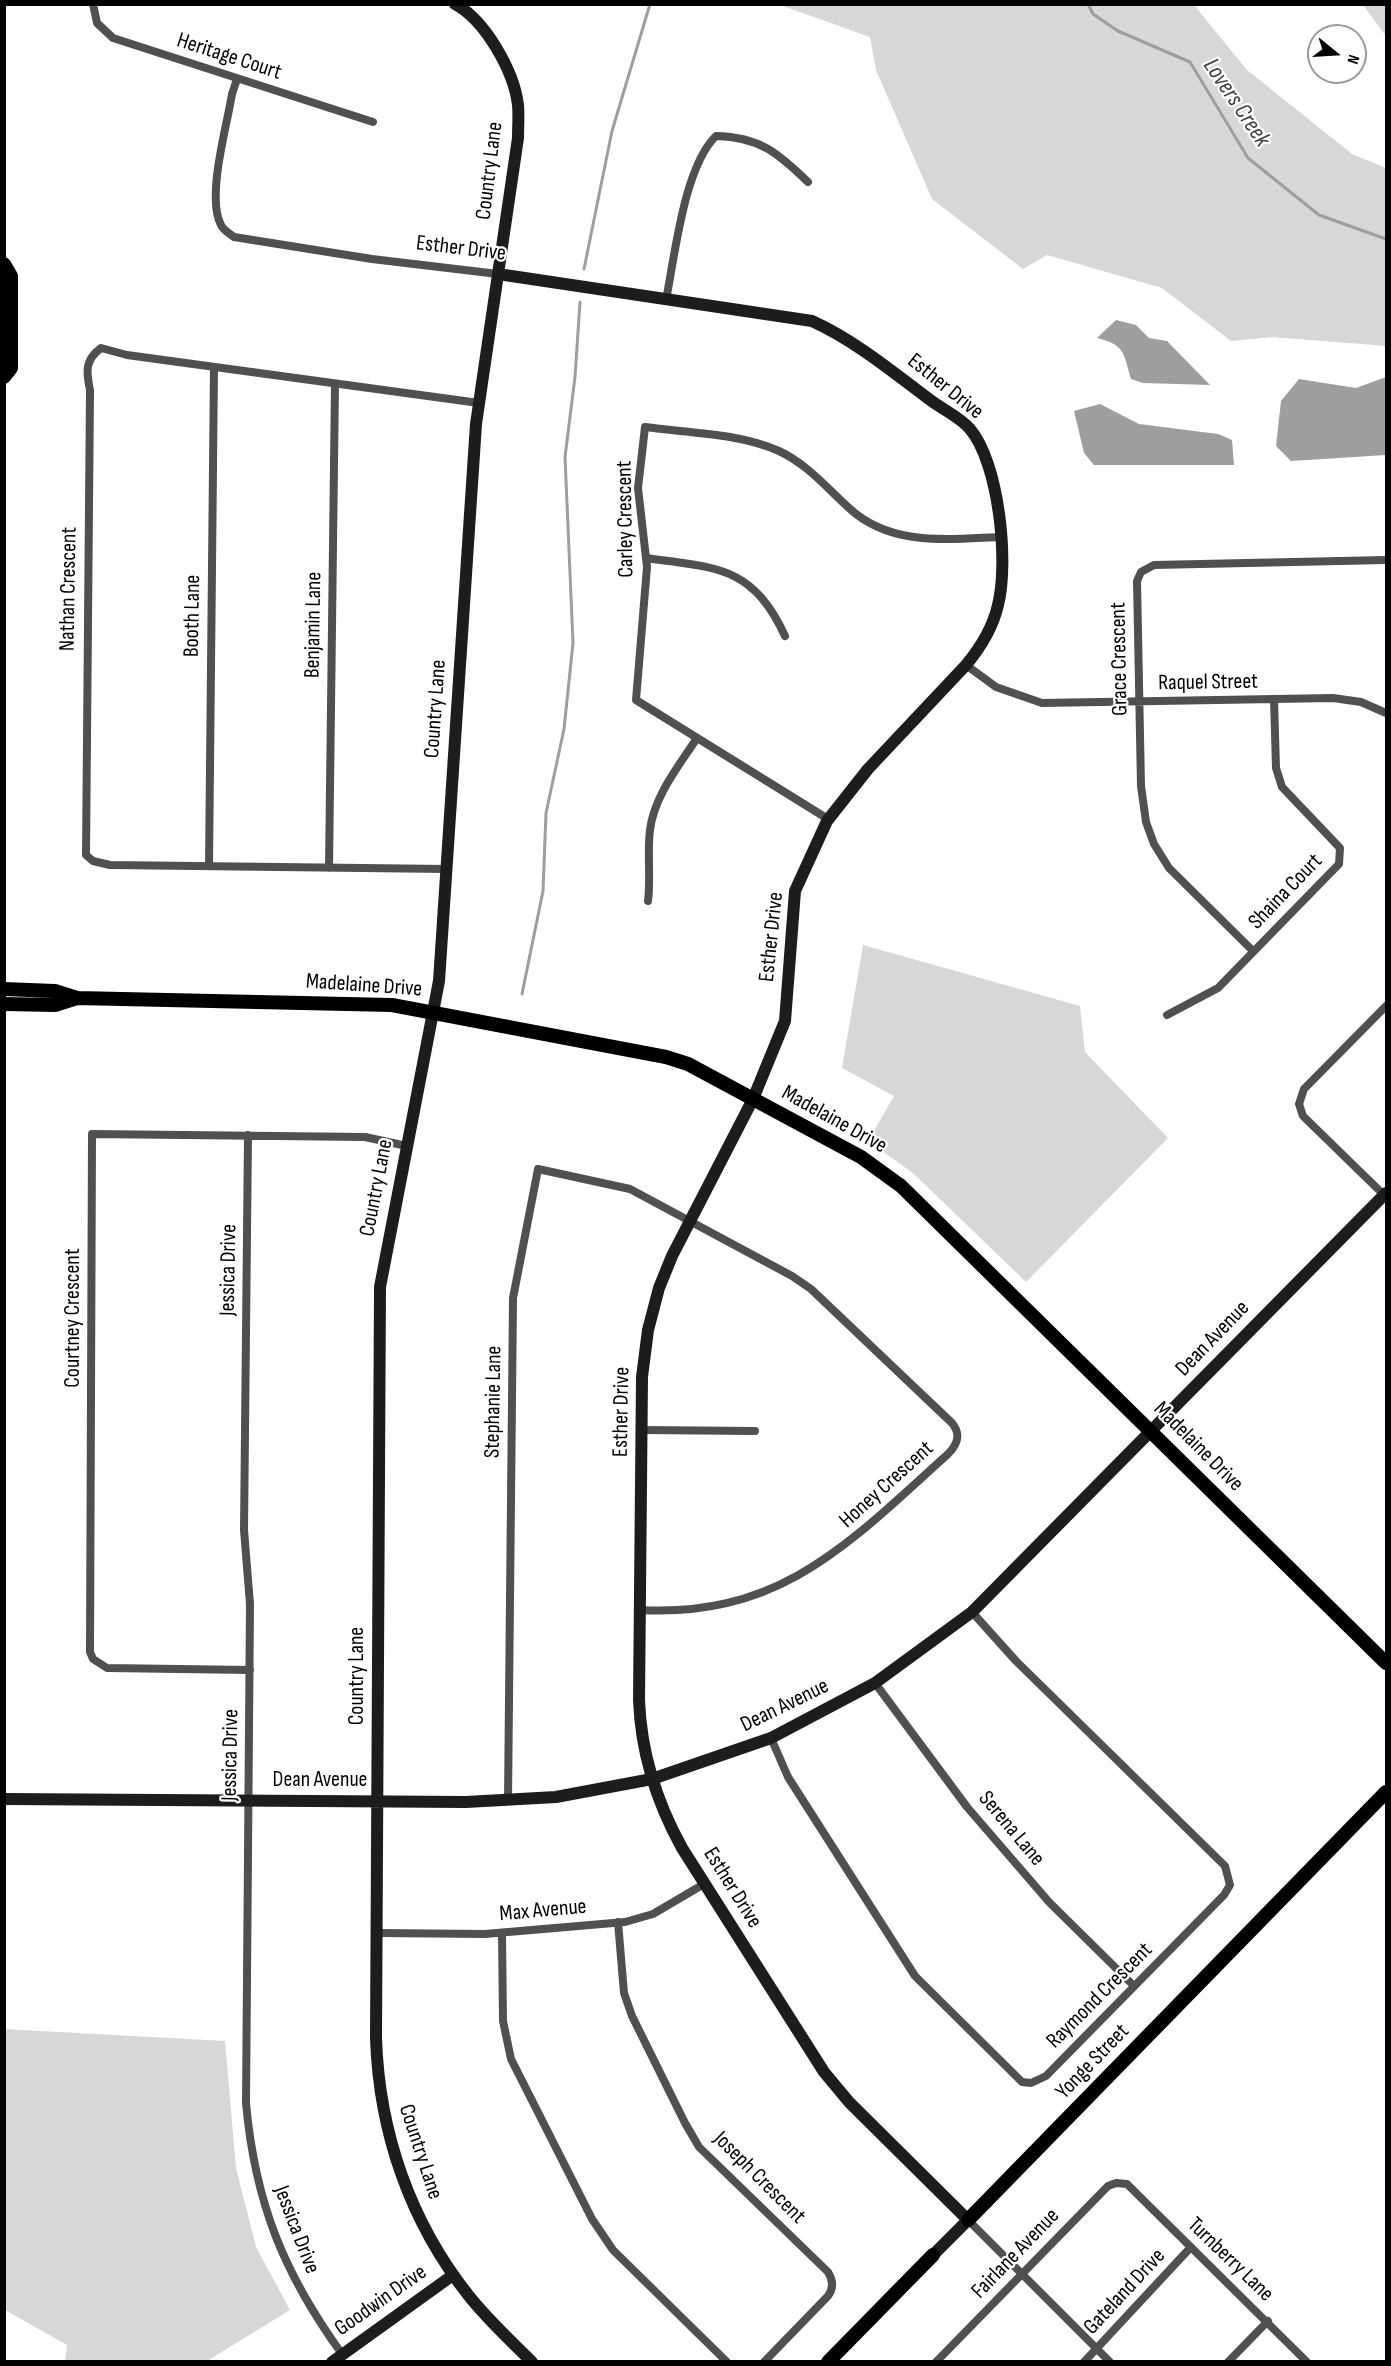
<!DOCTYPE html>
<style>
body{margin:0}
#map{position:relative;width:1391px;height:2366px;overflow:hidden;background:#fff;font-family:"Sofia Sans Condensed",sans-serif}
canvas{display:block}
.frame{position:absolute;inset:0;border:6px solid #000;pointer-events:none}
.north{position:absolute;left:1307px;top:24px;width:60px;height:60px;box-sizing:border-box;background:#fff;border:2px solid #999;border-radius:50%;rotate:108deg;font-size:16px;font-weight:700;line-height:24px;text-align:center;color:#000}
.north::after{content:'';display:block;margin:auto;width:21px;height:27px;background:#000;clip-path:polygon(50% 0,100% 100%,50% 72%,0 100%)}
</style>
<div id="map">
<canvas width="1391" height="2366"></canvas>
<div class="frame"></div>
<div class="north">N</div>
</div>
<script>
const g = document.querySelector('canvas').getContext('2d');
g.lineJoin = 'round';
function paint(path, color) { g.fillStyle = color; g.fill(path, 'evenodd'); }
function trace(path, color, width, dash) { g.strokeStyle = color; g.lineWidth = width; g.lineCap = dash ? 'butt' : 'round'; g.setLineDash(dash || []); g.stroke(path); }
function label(font, color, halo, rows, align = 'center') {
  g.font = font + ' "Sofia Sans Condensed",sans-serif'; g.lineWidth = 4.5; g.setLineDash([]); g.textBaseline = 'middle'; g.strokeStyle = halo; g.fillStyle = color; for (const [text, x, y, turn = 0] of rows) {
    g.save(); g.translate(x, y); g.rotate((+turn || 0) * Math.PI / 180); g.textAlign = isNaN(turn) ? turn : align; if (halo) g.strokeText(text, 0, 0); g.fillText(text, 0, 0); g.restore();
  }
}
const green = new Path2D(`
 M780 5H1194L1247 70 1352 154 1386 168V346L1272 337 1231 341 1162 288 1047 255 1023 269 932 199 876 70 870 37Z
 M1363 5H1386V36Z
 M863 945 1080 1006 1085 1052 1168 1138 1026 1282 913 1173 868 1141 894 1096 842 1068Z
 M4 2029 225 2041 236 2168 256 2247 290 2310 207 2361H65L67 2345 5 2310Z`);
const water = new Path2D(`
 M1116 320 1136 325 1149 338 1167 341 1210 385 1143 383 1131 379C1123 352 1125 345 1097 338Z
 M1386 377V455L1291 461 1276 446 1281 401 1299 379 1356 388Z
 M1100 404 1139 424 1218 434 1232 440 1234 465H1094L1084 453 1074 411Z`);
const stream = new Path2D(`
 M1088 4 1093 14 1118 31 1190 62 1248 158 1319 215 1386 239
 M584 269 612 131 650 4
 M522 994 543 891 546 813 564 729 573 643 565 457 575 377 580 302`);
const street = new Path2D(`
 M93 4 97 23 113 38 373 122
 M237 79 232 94C227 126 206 197 221 225 223 230 230 234 234 237L372 259 498 274
 M666 300C675 255 684 167 716 136 760 137 778 153 808 182
 M646 558C716 568 752 565 785 636
 M966 665 996 687 1042 703 1333 698 1361 702 1386 713
 M828 819 636 700 647 567 638 488 645 427C688 433 739 433 779 451 807 464 827 488 849 508 891 547 948 539 1001 537
 M209 866 214 367
 M329 868 335 384
 M446 869 110 865 93 861 86 855 90 390C86 371 85 360 101 348L127 355 479 403
 M648 901C651 877 647 853 650 830 654 796 679 766 697 738
 M1253 951 1169 868 1154 844 1146 822 1141 786 1137 581 1141 572 1154 565 1386 560
 M1167 1015 1218 988 1339 864 1340 848 1282 787 1276 768 1274 699
 M248 1135 244 1530 250 1604 246 2103C255 2203 284 2274 342 2354
 M1384 1195 1303 1116 1299 1104 1304 1089 1386 1006
 M642 1430 755 1431
 M250 1670 107 1668 93 1659 90 1652 92 1134 365 1137 407 1146
 M875 1683 967 1807 1049 1902 1134 1986
 M771 1738 788 1777 915 1976 1022 2082 1031 2083 1046 2076 1224 1895 1230 1885 1225 1866 1016 1661 972 1612
 M508 1800 513 1298 538 1169 630 1189 792 1276 811 1289 952 1423C961 1434 958 1444 948 1454 851 1541 782 1618 640 1610
 M618 1922 624 1993 632 2016 685 2123 699 2147 828 2272C833 2280 834 2288 828 2296L764 2362
 M377 1933 485 1934 625 1922 653 1914 704 1884
 M502 1933 503 2021 511 2059 592 2219 613 2250 727 2362
 M968 2220 1110 2362
 M936 2362 1108 2186 1116 2183 1127 2184 1307 2362
 M1084 2362 1191 2247
 M1228 2362 1268 2321`);
const secondary = new Path2D(`
 M455 4C485 20 514 71 518 105 519 115 518 127 518 138L476 424 439 981 380 1287 376 2038C379 2132 410 2222 469 2296 488 2320 510 2340 532 2362
 M498 274 812 321C856 341 894 373 933 402 944 410 961 418 970 429 999 463 1009 562 998 605 993 627 981 647 966 665L868 769 827 821 795 891 785 1021 753 1099 672 1256 659 1288 648 1330 642 1377 639 1700C641 1754 656 1801 682 1848L824 2072 849 2102 968 2220 933 2255
 M4 1799 466 1802 556 1797 652 1779 771 1738 875 1683 972 1612 1386 1193
 M332 2362 453 2275`);
const primary = new Path2D(`
 M4 264 11 276V368L4 377
 M4 989 55 991 77 998
 M4 1004 55 1005 77 998 392 1005 666 1057 688 1064 861 1157 901 1186 1386 1663
 M968 2220 1386 1792
 M828 2362 933 2255`);
const streetNames = [
 ["Heritage Court",229,57,18],
 ["Country Lane",490,171,-83],
 ["Esther Drive",461,249,7],
 ["Esther Drive",945,387,39],
 ["Carley Crescent",626,519,-91],
 ["Nathan Crescent",69,589,-89],
 ["Booth Lane",193,616,-89],
 ["Benjamin Lane",314,625,-89],
 ["Grace Crescent",1120,659,-91],
 ["Raquel Street",1208,683,-1],
 ["Country Lane",436,709,-86],
 ["Shaina Court",1286,892,-46],
 ["Esther Drive",772,937,-84],
 ["Madelaine Drive",364,986,4],
 ["Madelaine Drive",834,1120,29],
 ["Country Lane",377,1188,-79],
 ["Jessica Drive",229,1270,-89],
 ["Courtney Crescent",73,1318,-90],
 ["Dean Avenue",1213,1339,-46],
 ["Stephanie Lane",494,1402,-89],
 ["Esther Drive",622,1412,-89],
 ["Madelaine Drive",1198,1447,45],
 ["Honey Crescent",887,1485,-42],
 ["Country Lane",357,1676,-90],
 ["Dean Avenue",785,1706,-26],
 ["Jessica Drive",231,1755,-89],
 ["Dean Avenue",320,1780],
 ["Serena Lane",1011,1829,50],
 ["Esther Drive",732,1888,58],
 ["Max Avenue",543,1911,-5],
 ["Raymond Crescent",1100,1996,-45],
 ["Yonge Street",1093,2062,-46],
 ["Country Lane",420,2152,72],
 ["Joseph Crescent",759,2178,45],
 ["Jessica Drive",296,2230,69],
 ["Fairlane Avenue",1016,2254,-46],
 ["Turnberry Lane",1230,2260,44],
 ["Gateland Drive",1125,2292,-47],
 ["Goodwin Drive",381,2301,-35]
];
const waterNames = [
 ["Lovers Creek",1236,103,56]
];
paint(green, '#d7d7d7');
paint(water, '#9e9e9e');
trace(stream, '#9e9e9e', 3);
trace(street, '#505050', 8);
trace(secondary, '#1d1d1d', 12);
trace(primary, '#000', 14);
label('22px', '#000', '#fff', streetNames);
label('italic 24px', '#3f3f3f', '#fff', waterNames);
</script>
